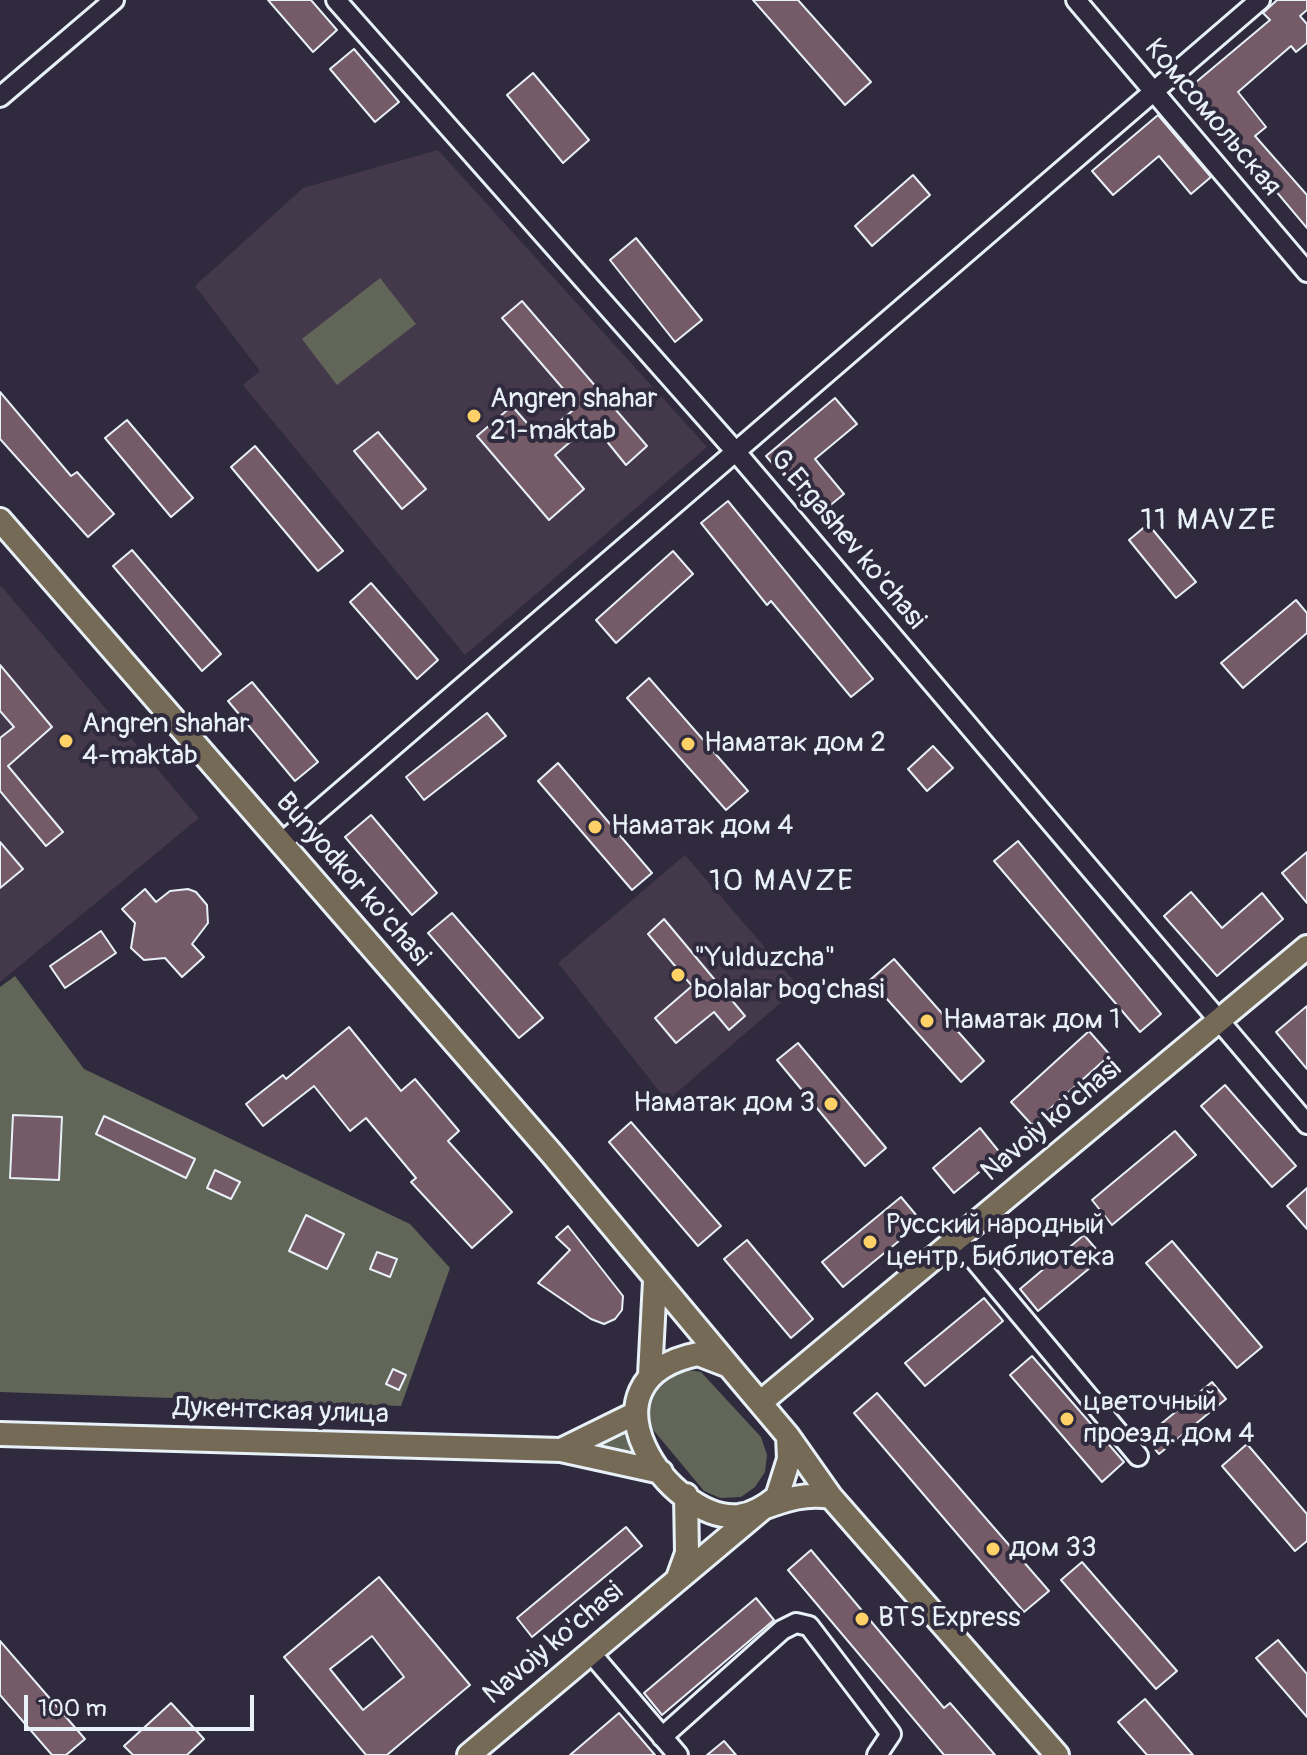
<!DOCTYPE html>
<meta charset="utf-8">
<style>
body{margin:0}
#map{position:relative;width:1307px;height:1755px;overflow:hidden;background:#2f2a3d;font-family:Pangolin,sans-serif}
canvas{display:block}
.scale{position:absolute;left:24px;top:1695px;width:230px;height:36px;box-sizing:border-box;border:4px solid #e8f1f8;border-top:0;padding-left:10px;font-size:24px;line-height:28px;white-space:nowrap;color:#e8f1f8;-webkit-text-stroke:6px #2f2a3d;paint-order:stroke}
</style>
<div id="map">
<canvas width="1307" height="1755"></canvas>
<div class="scale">100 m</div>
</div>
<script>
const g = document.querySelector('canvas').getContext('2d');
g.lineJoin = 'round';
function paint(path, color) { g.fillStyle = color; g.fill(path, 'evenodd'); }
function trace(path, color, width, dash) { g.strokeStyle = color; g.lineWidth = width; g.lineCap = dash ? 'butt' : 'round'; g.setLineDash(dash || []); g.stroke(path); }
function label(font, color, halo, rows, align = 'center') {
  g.font = font + ' Pangolin,sans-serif'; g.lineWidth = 8; g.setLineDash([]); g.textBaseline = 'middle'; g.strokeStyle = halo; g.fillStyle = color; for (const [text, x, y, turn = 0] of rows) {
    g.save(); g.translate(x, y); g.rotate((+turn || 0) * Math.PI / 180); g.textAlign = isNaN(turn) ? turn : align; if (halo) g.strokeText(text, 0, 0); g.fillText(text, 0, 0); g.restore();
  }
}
const built = new Path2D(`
 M438 150 707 447 465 655 243 385 260 371 195 286 303 188Z
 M1 586 199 818 0 982V587Z
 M685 855 799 987 667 1101 558 963Z`);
const green = new Path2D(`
 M380 278 416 324 337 385 302 339Z
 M15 976 84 1069 410 1224 450 1268 401 1406 0 1392V987Z
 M683 1369 701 1372 761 1437 767 1455 765 1472 755 1487 741 1497 720 1498 704 1491 650 1426 646 1403 654 1385Z
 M626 1429 632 1458 588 1446Z`);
const building = new Path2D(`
 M268 0H311L337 30 313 52Z
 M753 0H798L871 82 845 105Z
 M1277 0H1307V10L1300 16 1307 24V43L1296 52 1291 46 1238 92 1266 127 1255 136 1307 195V228L1189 88 1270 20 1263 13Z
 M354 49 399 102 375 122 330 69Z
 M533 73 589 140 563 163 507 95Z
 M1158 115 1211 177 1191 194 1159 156 1113 195 1092 171Z
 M913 175 930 195 872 246 855 226Z
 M636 238 702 320 675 342 610 260Z
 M522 301 647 446 626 465 592 423 555 455 584 489 549 520 477 436 512 406 540 438 578 406 502 318Z
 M0 392 71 476 77 472 114 514 88 537 0 439Z
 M835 398 857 424 815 459 844 494 817 516 766 456Z
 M127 420 193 498 171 517 105 438Z
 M378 432 426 489 402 509 354 451Z
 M255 446 343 551 318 571 231 467Z
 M728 501 873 679 851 697 771 601 767 605 701 523Z
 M1148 524 1196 582 1176 598 1129 540Z
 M132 550 221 654 202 671 113 566Z
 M673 551 693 574 616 643 596 620Z
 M371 583 438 660 417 679 350 602Z
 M1296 600 1307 613V633L1243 688 1221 663Z
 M0 665 52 727 8 766 63 832 46 846 0 791V738L14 727 0 711Z
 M649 678 748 791 726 810 627 698Z
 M252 682 318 762 295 781 228 701Z
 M487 713 506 736 424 800 406 777Z
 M933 746 953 768 927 791 908 769Z
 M558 763 652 873 632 890 538 781Z
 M371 815 437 893 412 915 345 837Z
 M1018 841 1161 1014 1140 1032 994 861Z
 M0 842 23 869 0 888Z
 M1307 852V903L1282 873Z
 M145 889 156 902 170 891 188 889 196 892 207 905 208 923 192 944 204 957 182 977 165 958 144 960 131 948 135 923 122 909Z
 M1191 892 1222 928 1262 893 1283 919 1217 976 1164 916Z
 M452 913 543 1018 519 1038 428 933Z
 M664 919 745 1016 729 1030 714 1012 676 1043 655 1018 692 986 648 934Z
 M101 931 116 953 65 988 50 966Z
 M894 959 984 1061 961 1082 870 980Z
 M1307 1006V1069L1276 1032Z
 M349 1027 401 1091 415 1079 459 1131 448 1141 512 1212 472 1248 411 1182 416 1178 366 1118 350 1131 314 1086 263 1126 246 1104 283 1075 286 1079Z
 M1089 1031 1110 1055 1032 1125 1011 1102Z
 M798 1043 886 1148 865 1166 777 1060Z
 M1225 1085 1296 1166 1272 1187 1201 1106Z
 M13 1115 62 1117 59 1180 10 1178Z
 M104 1116 195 1159 186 1178 96 1134Z
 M631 1122 721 1226 698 1246 609 1142Z
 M980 1128 1001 1154 954 1193 933 1168Z
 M1175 1131 1196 1155 1112 1225 1092 1200Z
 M215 1170 240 1182 231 1199 207 1188Z
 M1307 1188V1229L1287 1206Z
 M901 1197 922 1222 843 1287 822 1262Z
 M306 1215 344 1234 327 1269 289 1251Z
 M568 1226 623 1296 622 1310 615 1319 604 1324 591 1319 538 1283 570 1250 556 1237Z
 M1084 1235 1103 1257 1038 1311 1020 1289Z
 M747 1240 813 1319 791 1338 724 1259Z
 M1172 1241 1262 1347 1237 1368 1146 1263Z
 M377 1252 397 1259 390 1277 370 1269Z
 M984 1298 1003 1321 925 1386 905 1363Z
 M1032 1356 1124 1462 1102 1482 1010 1375Z
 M393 1369 406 1375 399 1390 386 1384Z
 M1212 1382 1226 1399 1159 1454 1145 1437Z
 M877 1393 1049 1591 1024 1612 854 1413Z
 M1247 1444 1307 1514V1541L1295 1551 1222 1466Z
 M626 1527 642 1546 532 1637 517 1618Z
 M811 1550 944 1708 950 1703 995 1755H944L788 1570Z
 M1082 1562 1177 1671 1156 1689 1061 1580Z
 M379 1577 470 1685 387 1755H366L284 1657ZM372 1636 404 1677 363 1710 330 1669Z
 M756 1598 774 1620 662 1715 644 1693Z
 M1278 1640 1307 1674V1717L1256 1658Z
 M0 1641 85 1739 66 1755H52L0 1695Z
 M1145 1699 1193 1755H1147L1118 1722Z
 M171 1703 204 1739 187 1755H133L124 1746Z
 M619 1713 655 1755H570Z
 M724 1741 736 1755H707Z`);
const minor = new Path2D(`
 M336 0 736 452 1307 1124
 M1076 0 1307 272
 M0 97 114 0
 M280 844 1260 0
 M957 1239 1138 1456
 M590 1652 678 1755
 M662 1737 782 1630 796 1623 809 1626 891 1734 877 1755`);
const major = new Path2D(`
 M0 520 552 1154 729 1366
 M698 1354 729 1366 788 1436 789 1459 777 1497C766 1506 754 1514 739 1516 670 1523 570 1380 698 1354Z
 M650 1375 655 1281
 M761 1402 1307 947
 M0 1434 561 1450 661 1472
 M788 1436 831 1497 1057 1755
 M561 1450 634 1414
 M678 1578 687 1553 686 1495
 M469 1755 763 1508C787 1499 806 1493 831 1497`);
const markers = [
 [474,416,8,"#ffd166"],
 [66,741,8,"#ffd166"],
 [688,744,8,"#ffd166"],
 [595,827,8,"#ffd166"],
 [678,975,8,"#ffd166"],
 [927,1021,8,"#ffd166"],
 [831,1104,8,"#ffd166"],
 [870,1242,8,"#ffd166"],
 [1067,1419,8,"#ffd166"],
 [993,1549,8,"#ffd166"],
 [862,1619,8,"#ffd166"]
];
const streetNames = [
 ["Комсомольская",1212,118,50],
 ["G.Ergashev ko'chasi",847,540,50],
 ["Bunyodkor ko'chasi",352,880,49],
 ["Navoiy ko'chasi",1052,1121,-40],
 ["Дукентская улица",281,1412,2],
 ["Navoiy ko'chasi",554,1644,-40]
];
const poiNames = [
 ["Angren shahar",490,400],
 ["21-maktab",490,432],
 ["Angren shahar",82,725],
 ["4-maktab",82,757],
 ["Наматак дом 2",704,744],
 ["Наматак дом 4",611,827],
 ["\"Yulduzcha\"",694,959],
 ["bolalar bog'chasi",694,991],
 ["Наматак дом 1",943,1021],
 ["Наматак дом 3",815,1104,"right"],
 ["Русский народный",886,1226],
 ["центр, Библиотека",886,1258],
 ["цветочный",1083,1403],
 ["проезд. дом 4",1083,1435],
 ["дом 33",1009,1549],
 ["BTS Express",878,1619]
];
const neighbourhoodNames = [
 ["11 MAVZE",1209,521],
 ["10 MAVZE",782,882]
];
paint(built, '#44394a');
paint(green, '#616658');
paint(building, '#745b67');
trace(building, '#e8f1f8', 2);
trace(minor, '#e8f1f8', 24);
trace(major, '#e8f1f8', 28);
trace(minor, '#2f2a3d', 18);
trace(major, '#756a55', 22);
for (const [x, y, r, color] of markers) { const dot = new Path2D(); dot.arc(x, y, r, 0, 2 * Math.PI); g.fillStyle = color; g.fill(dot); trace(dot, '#2f2a3d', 3); }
label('28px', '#e8f1f8', '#2f2a3d', streetNames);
label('28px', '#e8f1f8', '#2f2a3d', poiNames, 'left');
g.letterSpacing = '2px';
label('30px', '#e8f1f8', '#2f2a3d', neighbourhoodNames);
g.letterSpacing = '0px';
</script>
